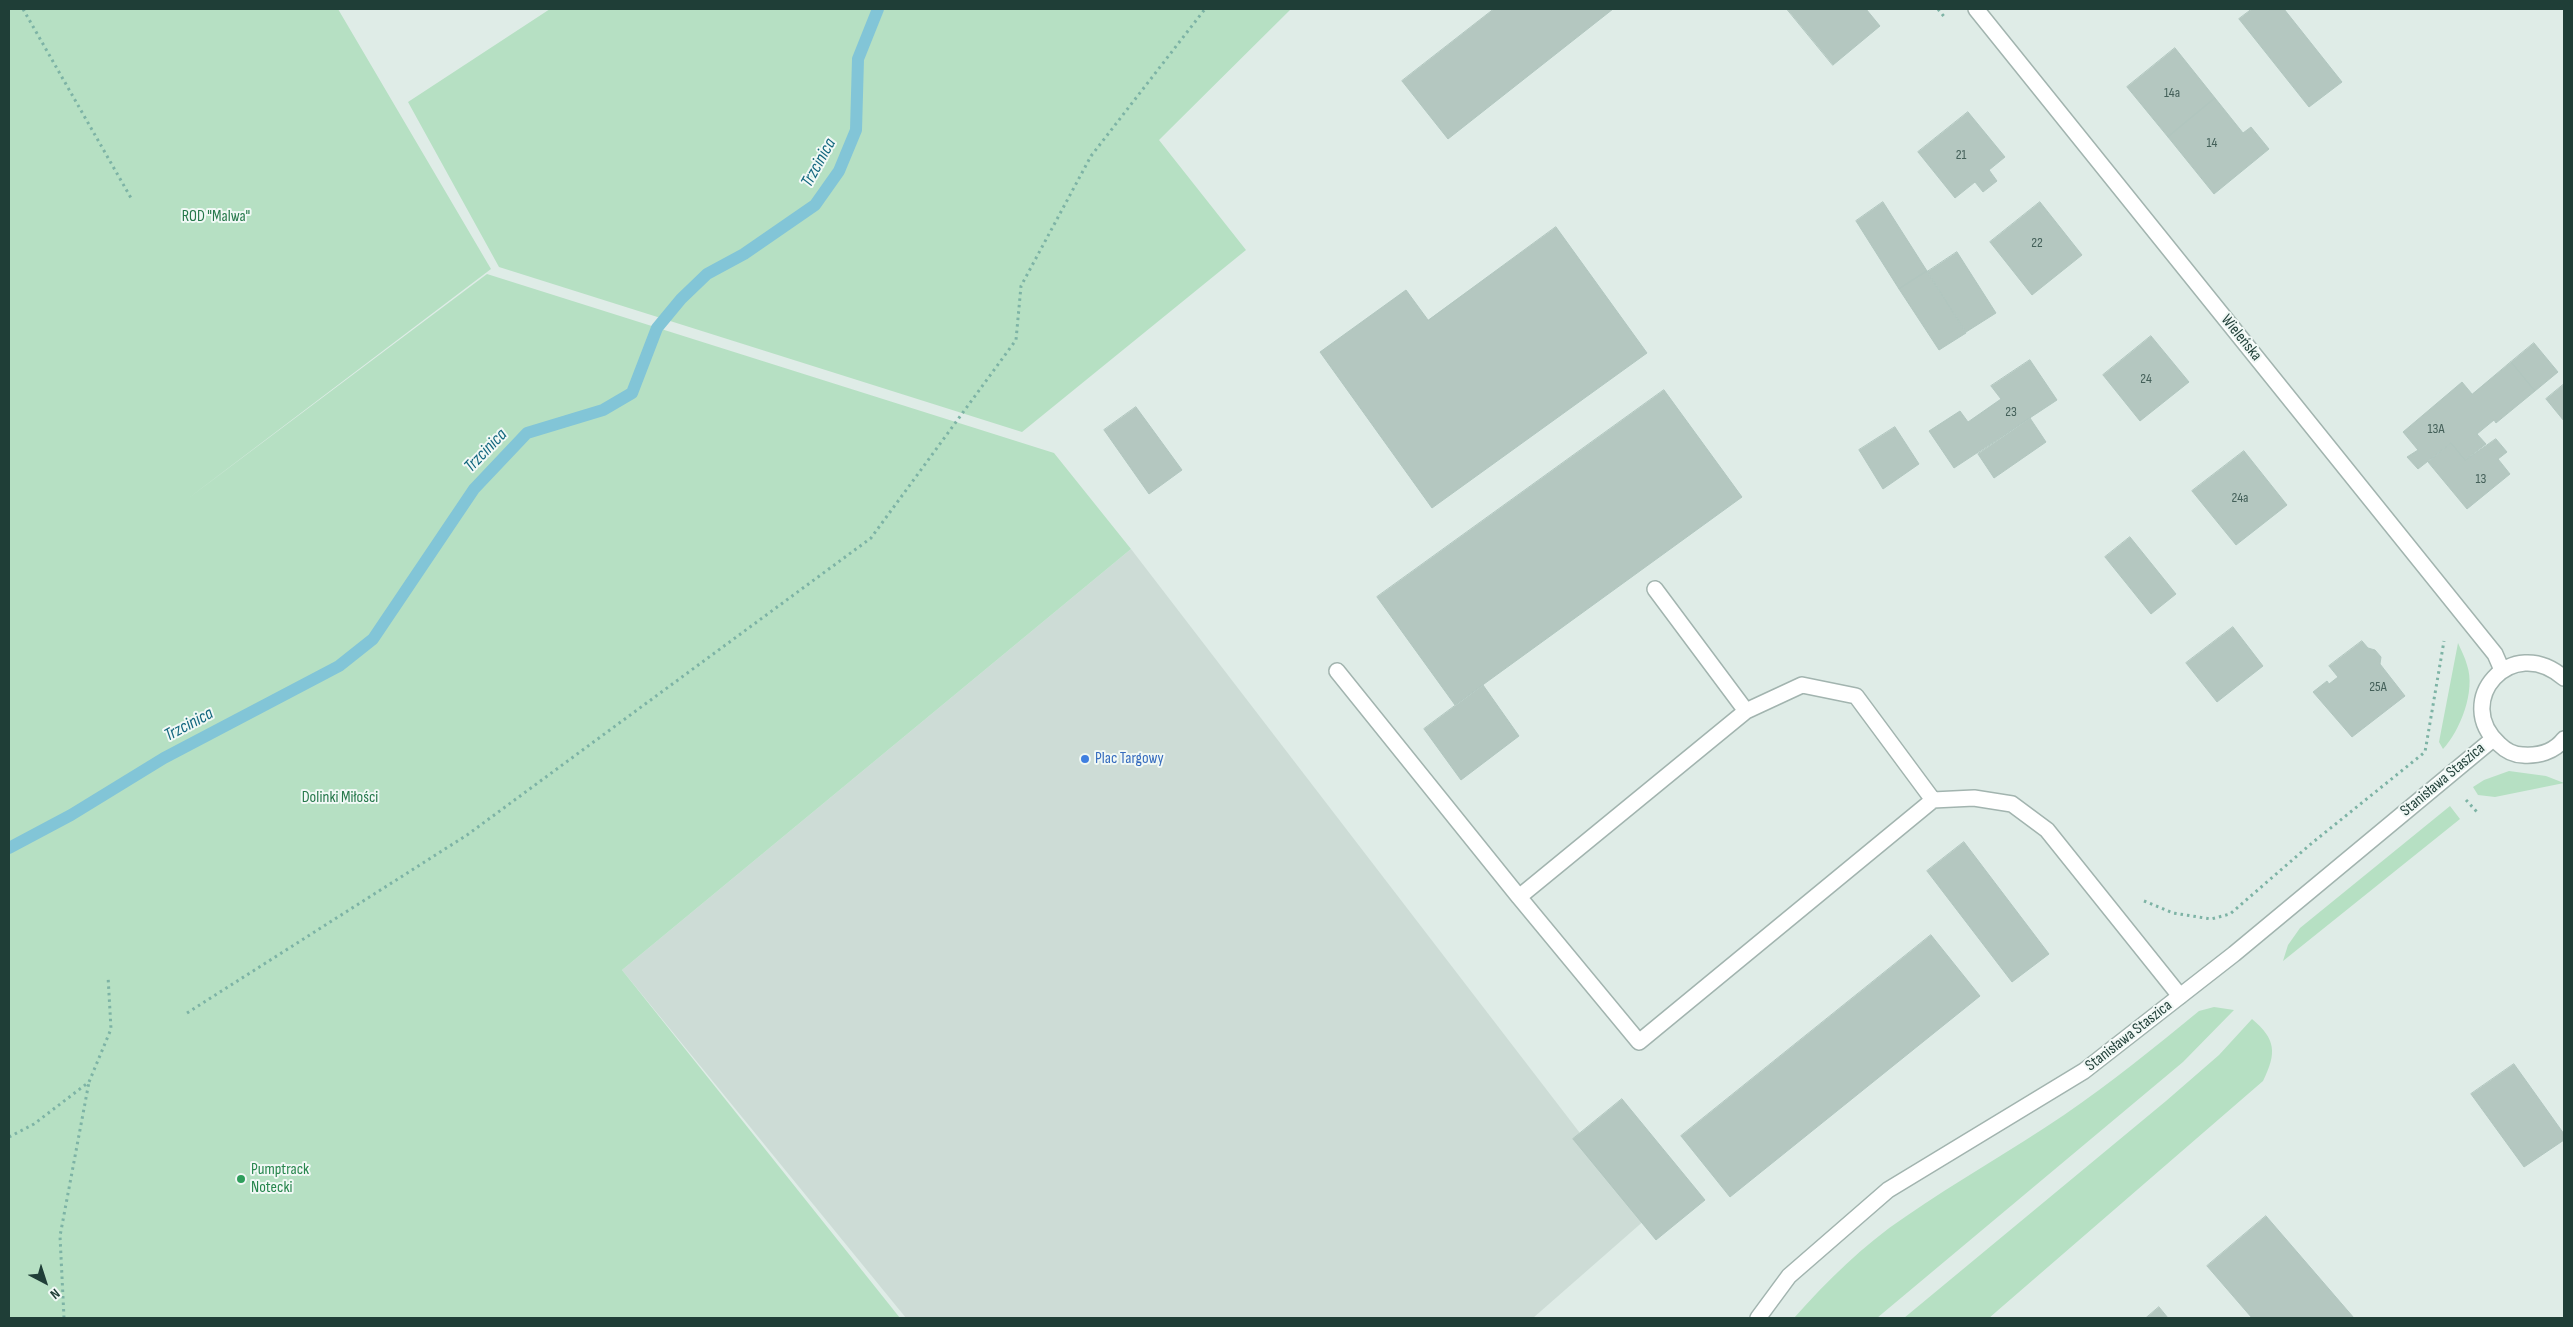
<!DOCTYPE html>
<meta charset="utf-8">
<style>
body{margin:0}
#map{position:relative;width:2573px;height:1327px;overflow:hidden;background:#dfece7;font-family:"Sofia Sans Condensed",sans-serif}
canvas{display:block}
.frame{position:absolute;inset:0;border:10px solid #1f3e37;pointer-events:none}
.north{position:absolute;left:20px;top:1257px;width:50px;height:50px;-webkit-text-stroke:4px #f0f8f5;paint-order:stroke;rotate:140deg;font-size:14px;font-weight:700;line-height:20px;text-align:center;color:#1f3e37}
.north::after{content:'';display:block;margin:auto;width:18px;height:22px;background:#1f3e37;clip-path:polygon(50% 0,100% 100%,50% 72%,0 100%)}
</style>
<div id="map">
<canvas width="2573" height="1327"></canvas>
<div class="frame"></div>
<div class="north">N</div>
</div>
<script>
const g = document.querySelector('canvas').getContext('2d');
g.lineJoin = 'round';
function paint(path, color) { g.fillStyle = color; g.fill(path, 'evenodd'); }
function trace(path, color, width, dash) { g.strokeStyle = color; g.lineWidth = width; g.lineCap = dash ? 'butt' : 'round'; g.setLineDash(dash || []); g.stroke(path); }
function label(font, color, halo, rows, align = 'center') {
  g.font = font + ' "Sofia Sans Condensed",sans-serif'; g.lineWidth = 4; g.setLineDash([]); g.textBaseline = 'middle'; g.strokeStyle = halo; g.fillStyle = color; for (const [text, x, y, turn = 0] of rows) {
    g.save(); g.translate(x, y); g.rotate((+turn || 0) * Math.PI / 180); g.textAlign = isNaN(turn) ? turn : align; if (halo) g.strokeText(text, 0, 0); g.fillText(text, 0, 0); g.restore();
  }
}
const built = new Path2D(`
 M1131 549 1646 1219 1533 1318H906L622 970Z`);
const green = new Path2D(`
 M9 9H338L491 269 186 500 487 274 1054 453 1131 549 622 970 900 1318H9Z
 M550 9H1291L1159 140 1246 250 1022 432 499 267 408 102Z
 M2458 643C2461 650 2465 657 2467 665 2476 691 2460 731 2443 749L2439 742Z
 M2509 771 2546 776 2564 783 2495 797 2478 795 2473 787 2484 780Z
 M2450 806 2460 819 2283 961 2288 945 2300 928Z
 M2214 1007 2234 1010 2183 1062 1877 1318H1794C1827 1281 1863 1245 1905 1217 1957 1181 2012 1150 2064 1115 2111 1083 2155 1047 2199 1011Z
 M2252 1019C2276 1039 2277 1053 2263 1081L1989 1318H1904L2166 1101 2219 1055Z`);
const stream = new Path2D(`
 M9 848 71 815 164 758 339 666 373 639 474 489 527 433 603 410 632 393 657 328 681 299 707 274 744 254 815 205 839 171 856 130 858 59 878 9`);
const building = new Path2D(`
 M1494 9H1613L1448 139 1402 81Z
 M1787 9H1866L1880 26 1833 65Z
 M2252 9H2284L2342 82 2309 107 2239 19Z
 M2175 48 2215 98 2168 137 2127 87Z
 M2215 98 2243 133 2251 127 2269 149 2214 194 2168 137Z
 M1968 112 2005 157 1989 170 1997 181 1983 192 1975 182 1955 198 1918 152Z
 M1883 202 1927 271 1899 289 1856 221Z
 M2040 202 2082 255 2032 295 1990 242Z
 M1556 227 1647 353 1432 508 1320 352 1406 290 1428 320Z
 M1957 252 1996 313 1966 332 1927 272Z
 M1927 271 1966 333 1939 350 1899 289Z
 M2151 336 2189 382 2140 421 2103 375Z
 M2534 343 2558 372 2535 391 2511 362Z
 M2030 360 2057 400 1954 468 1929 431 1960 411 1968 422 2001 399 1991 386Z
 M2511 362 2535 391 2496 423 2494 420 2477 434 2486 444 2465 460 2451 443 2418 469 2407 457 2418 450 2403 432 2462 382 2472 394Z
 M2564 384V421L2546 399Z
 M1664 390 1742 497 1455 705 1377 597Z
 M1136 407 1182 470 1149 494 1104 430Z
 M2030 418 2046 442 1994 478 1978 454Z
 M1895 427 1919 464 1883 489 1859 450Z
 M2496 439 2507 452 2498 459 2510 474 2467 509 2428 462 2451 443 2465 460Z
 M2244 451 2287 505 2236 545 2192 491Z
 M2130 537 2176 594 2151 614 2105 557Z
 M2233 627 2263 666 2217 702 2186 663Z
 M2362 641 2368 648 2375 650 2381 657 2380 664 2405 696 2352 737 2313 692 2327 681 2329 684 2338 677 2329 666Z
 M1483 685 1519 736 1461 780 1424 729Z
 M1964 842 2049 954 2012 982 1927 871Z
 M1931 935 1980 996 1730 1197 1681 1136Z
 M2514 1064 2564 1134V1140L2524 1167 2471 1094Z
 M1622 1099 1705 1200 1656 1240 1573 1139Z
 M2266 1216 2354 1318H2252L2207 1266Z
 M2159 1307 2168 1318H2146Z`);
const path = new Path2D(`
 M23 9 131 198
 M1938 9 1946 19
 M2466 800 2477 812
 M2144 901 2173 913 2211 919 2230 914 2312 843 2425 752 2444 641
 M187 1013 467 835 871 538 1016 340 1021 286 1091 156 1205 9
 M9 1137 34 1124 89 1082 111 1029 108 976
 M64 1318 60 1236 89 1082`);
const service = new Path2D(`
 M1655 589 1746 711
 M1337 671 1519 897
 M1933 800 1639 1042 1519 897 1746 711 1802 685 1856 696 1933 800 1974 798 2012 804 2047 830 2180 996`);
const minor = new Path2D(`
 M1976 9 2495 654 2502 670
 M2564 678C2511 632 2452 702 2499 744 2505 750 2514 755 2523 755 2538 756 2554 752 2564 739
 M1758 1318 1789 1276 1888 1190 2084 1071 2234 954 2493 739`);
const markers = [
 [1085,759,5,"#3f7fe0"],
 [241,1179,5,"#2e9e5b"]
];
const numberNames = [
 ["14a",2172,93],
 ["14",2212,143],
 ["21",1961,155],
 ["22",2037,243],
 ["24",2146,379],
 ["23",2011,412],
 ["13A",2436,429],
 ["13",2481,479],
 ["24a",2240,498],
 ["25A",2378,687]
];
const parkNames = [
 ["ROD \"Malwa\"",216,217],
 ["Dolinki Miłości",340,798]
];
const streetNames = [
 ["Wieleńska",2241,338,51],
 ["Stanisława Staszica",2443,780,-40],
 ["Stanisława Staszica",2129,1036,-38]
];
const shopNames = [
 ["Plac Targowy",1095,759]
];
const leisureNames = [
 ["Pumptrack",251,1170],
 ["Notecki",251,1188]
];
const waterNames = [
 ["Trzcinica",819,163,-61],
 ["Trzcinica",486,451,-46],
 ["Trzcinica",189,725,-28]
];
paint(built, '#cddcd6');
paint(green, '#b6e0c3');
trace(stream, '#82c5d7', 12);
paint(building, '#b4c7c0');
trace(building, '#b1c6bf', 1);
trace(service, '#a2b4af', 18);
trace(minor, '#a2b4af', 18);
trace(path, '#7db3a5', 3, [2.5, 4]);
trace(service, '#fff', 15);
trace(minor, '#fff', 15);
for (const [x, y, r, color] of markers) { const dot = new Path2D(); dot.arc(x, y, r, 0, 2 * Math.PI); g.fillStyle = color; g.fill(dot); trace(dot, '#f0f8f5', 2); }
label('14px', '#446059', null, numberNames);
label('16px', '#25784a', '#f0f8f5', parkNames);
label('16px', '#1f3e37', '#f0f8f5', streetNames);
label('16px', '#366cbe', '#f0f8f5', shopNames, 'left');
label('16px', '#27864d', '#f0f8f5', leisureNames, 'left');
label('italic 18px', '#13677f', '#f0f8f5', waterNames);
</script>
